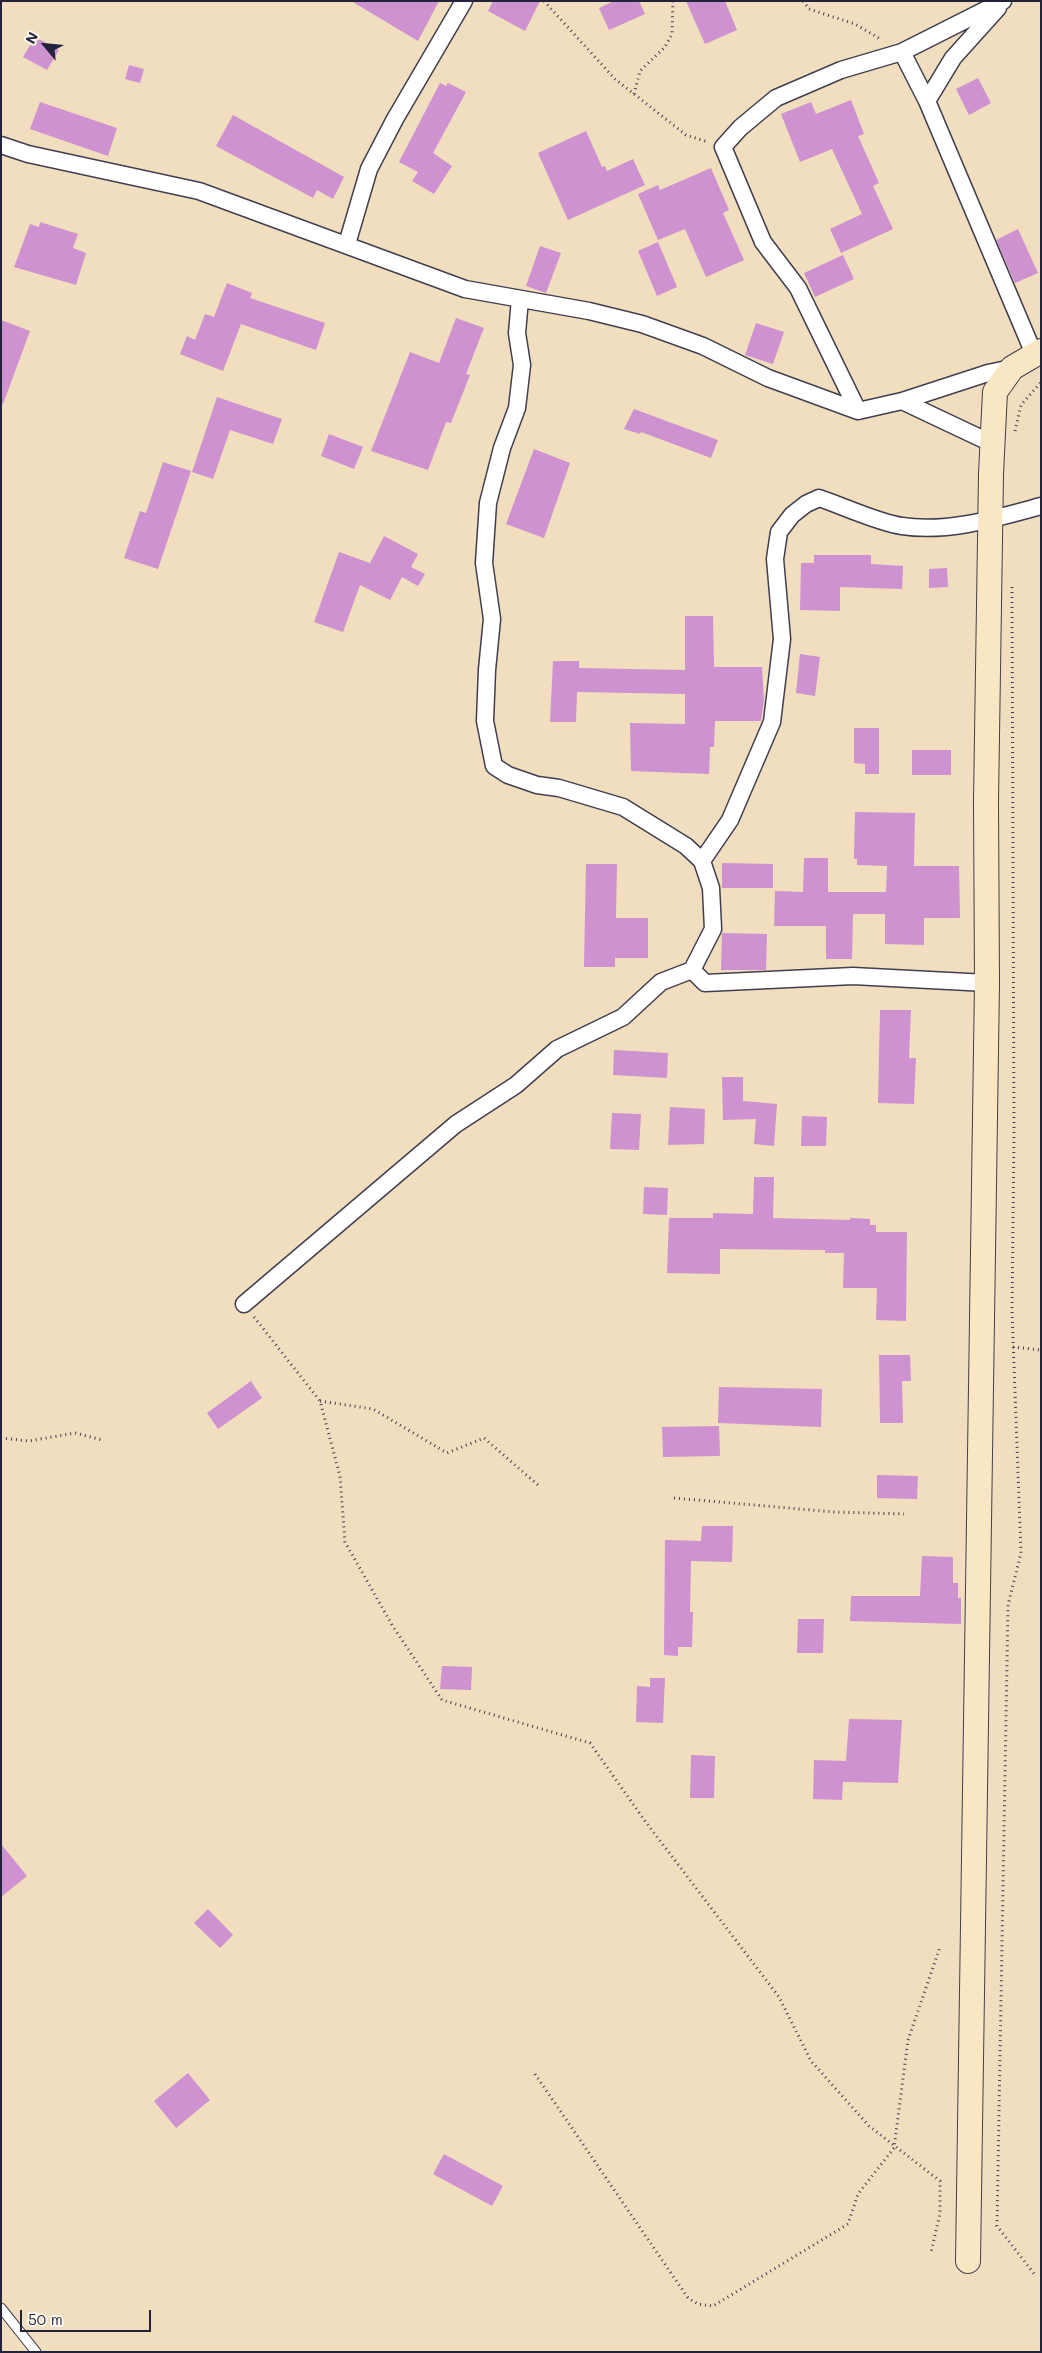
<!DOCTYPE html>
<style>
body{margin:0}
#map{position:relative;width:1042px;height:2353px;overflow:hidden;background:#f1debf;font-family:Mali,sans-serif}
canvas{display:block}
.frame{position:absolute;inset:0;border:2px solid #22223b;pointer-events:none}
.north{position:absolute;left:20px;top:20px;width:50px;height:50px;-webkit-text-stroke:4px #fbf7ec;paint-order:stroke;rotate:298deg;font-size:14px;font-weight:700;line-height:20px;text-align:center;color:#22223b}
.north::after{content:'';display:block;margin:auto;width:18px;height:22px;background:#22223b;clip-path:polygon(50% 0,100% 100%,50% 72%,0 100%)}
.scale{position:absolute;left:20px;top:2310px;width:131px;height:22px;box-sizing:border-box;border:2px solid #22223b;border-top:0;padding-left:6px;font-size:15px;line-height:18px;white-space:nowrap;color:#22223b;-webkit-text-stroke:4px #fbf7ec;paint-order:stroke}
</style>
<div id="map">
<canvas width="1042" height="2353"></canvas>
<div class="frame"></div>
<div class="north">N</div>
<div class="scale">50 m</div>
</div>
<script>
const g = document.querySelector('canvas').getContext('2d');
g.lineJoin = 'round';
function paint(path, color) { g.fillStyle = color; g.fill(path, 'evenodd'); }
function trace(path, color, width, dash) { g.strokeStyle = color; g.lineWidth = width; g.lineCap = dash ? 'butt' : 'round'; g.setLineDash(dash || []); g.stroke(path); }
const building = new Path2D(`
 M351 1H439L418 41Z
 M493 1H540L525 31 488 11Z
 M614 1H639L645 14 609 30 599 8Z
 M686 1H725L737 30 705 44Z
 M35 37 59 50 47 70 23 57Z
 M129 65 144 69 140 83 125 79Z
 M978 78 991 103 969 115 956 89Z
 M440 83 446 86 448 83 466 92 433 153 452 166 434 194 412 181 418 172 399 162Z
 M851 100 864 134 858 136 879 183 873 186 893 229 841 253 830 229 862 214 832 149 800 162 781 114 811 102 816 114Z
 M40 102 117 128 108 156 30 129Z
 M233 115 344 177 333 199 317 190 313 198 216 146Z
 M586 131 602 167 605 166 607 171 633 159 645 185 568 220 538 153Z
 M711 168 729 210 723 213 744 260 706 277 685 229 658 240 638 194 658 185 660 190Z
 M40 222 78 234 73 248 86 253 76 285 14 267 30 224 39 227Z
 M1018 229 1038 273 1015 283 996 240Z
 M658 242 677 287 657 296 638 251Z
 M540 246 561 253 546 293 526 286Z
 M843 255 854 279 815 297 804 273Z
 M227 283 252 293 250 298 325 323 316 350 241 324 223 371 180 354 187 336 195 340 205 314 214 317Z
 M456 318 484 328 466 374 470 375 451 423 446 422 428 470 371 451 410 352 439 363Z
 M1 320 30 331 3 404H1Z
 M756 323 784 332 773 364 745 355Z
 M217 397 282 419 273 444 230 430 213 479 192 472Z
 M634 409 718 440 711 458 641 432 640 434 624 429Z
 M329 434 363 447 354 469 321 456Z
 M534 449 570 463 544 538 506 524Z
 M163 462 191 471 158 569 124 558 140 511 146 513Z
 M384 536 418 554 411 567 425 574 418 586 402 577 390 600 360 585 343 632 314 622 339 552 370 563Z
 M814 555H871V564L903 566 902 589 840 587V611L800 610 801 563H814Z
 M947 568 948 587 929 588V569Z
 M685 616H713L714 667H762L764 700 761 721H715L714 747H710L709 774 631 771 630 723 685 724V694L577 692 576 722H550L553 661H579V668L685 670Z
 M800 654 820 657 815 696 796 693Z
 M854 728H879V774H865V764L854 763Z
 M912 750H951V775H912Z
 M855 812 915 813 914 866H959L960 918H924V945L885 944V914H853L852 959H826V926H774L775 891 803 892 804 858H828V892H886L887 866 857 865V859H854Z
 M722 863 773 864V888H722Z
 M586 864H617L616 918H648V958H615V967H584Z
 M722 933 767 934 766 970H721Z
 M880 1010H911L909 1058H916L914 1104 878 1103Z
 M614 1050 668 1053 667 1078 613 1075Z
 M722 1077H743V1101L777 1104 774 1146 754 1144 756 1119 723 1120Z
 M670 1107 705 1109 704 1144 668 1145Z
 M612 1113 641 1114 639 1150 610 1149Z
 M802 1116 827 1117 826 1146H801Z
 M754 1177H774L773 1218 850 1220V1218L870 1219V1225H876V1232H907L906 1321 876 1320 877 1288H843L844 1253H825V1250L720 1249V1274L667 1273 669 1218H713V1213L753 1214Z
 M644 1187 668 1188 667 1215 643 1214Z
 M879 1355H910L911 1381H902L903 1423H880Z
 M251 1381 262 1398 218 1429 207 1413Z
 M719 1387 822 1389 821 1427 718 1423Z
 M719 1426 720 1456 663 1457 662 1427Z
 M877 1475 918 1476 917 1499 877 1498Z
 M702 1526H733L732 1562 691 1561 690 1612H693L692 1647H678V1656L664 1655 665 1540 701 1541Z
 M922 1556 953 1557V1583H958V1598H961V1624L850 1621 851 1596H920Z
 M798 1619H824L823 1653H797Z
 M442 1666 472 1667 471 1690 440 1689Z
 M650 1678H665L663 1723 636 1722 637 1686 650 1687Z
 M849 1719 902 1720 898 1783 843 1782 842 1800 813 1799 814 1760 846 1761Z
 M691 1755 715 1756 714 1798H690Z
 M1 1844 27 1876 1 1897Z
 M208 1909 233 1935 220 1948 194 1923Z
 M188 2073 210 2100 176 2128 154 2101Z
 M444 2154 503 2186 492 2206 433 2174Z`);
const path = new Path2D(`
 M544 1 615 79 686 135 708 142
 M803 1 809 9 855 24 882 40
 M634 94 640 71 665 47 672 34 673 1
 M1015 431 1021 405 1041 382
 M1012 587 1014 1134 1012 1311 1021 1553 1008 1605 997 2226 1035 2275
 M254 1317 320 1401 340 1476 345 1542 392 1625 442 1700 590 1743 645 1821 779 1997 811 2061 869 2126 940 2181V2214L931 2252
 M1013 1347 1041 1350
 M320 1401 373 1409 447 1453 484 1438 538 1485
 M1 1438 29 1441 75 1433 102 1440
 M674 1498 834 1512 904 1514
 M535 2074 688 2298 698 2304 713 2306 848 2224 858 2194 894 2148 908 2040 940 1947`);
const lane = new Path2D(`
 M1 2308 36 2352`);
const street = new Path2D(`
 M902 52 927 101 1034 354
 M927 101 953 58 998 8
 M1 145 28 154 199 191 465 289 589 311 642 324 703 346 768 378 858 411 902 401 993 444
 M347 244 369 169 395 119 464 1
 M902 401 988 373 1012 368
 M858 411 798 288 763 242 723 147 740 128 776 98 841 70 902 52 1003 1
 M702 861 730 820 772 722 782 639 775 559 779 532 792 515 806 504 819 498C843 506 879 523 902 526 948 533 997 518 1041 506
 M692 970 705 983 853 976 987 983
 M244 1304 456 1124 516 1085 557 1049 623 1017 661 982 692 970 713 929 711 888 702 861 686 846 623 807 559 788 537 785 508 775 494 766 485 721 487 670 492 619 484 563 488 503 502 448 517 408 522 365 517 333 520 299`);
const secondary = new Path2D(`
 M968 2261 987 983 986 801 991 474 995 392 1012 368 1041 351`);
paint(building, '#cd92cf');
trace(lane, '#413e4f', 11);
trace(street, '#413e4f', 19);
trace(secondary, '#413e4f', 26);
trace(path, '#413e4f', 3, [1, 4]);
trace(lane, '#fff', 9);
trace(street, '#fff', 16);
trace(secondary, '#f9e7c3', 24);
</script>
